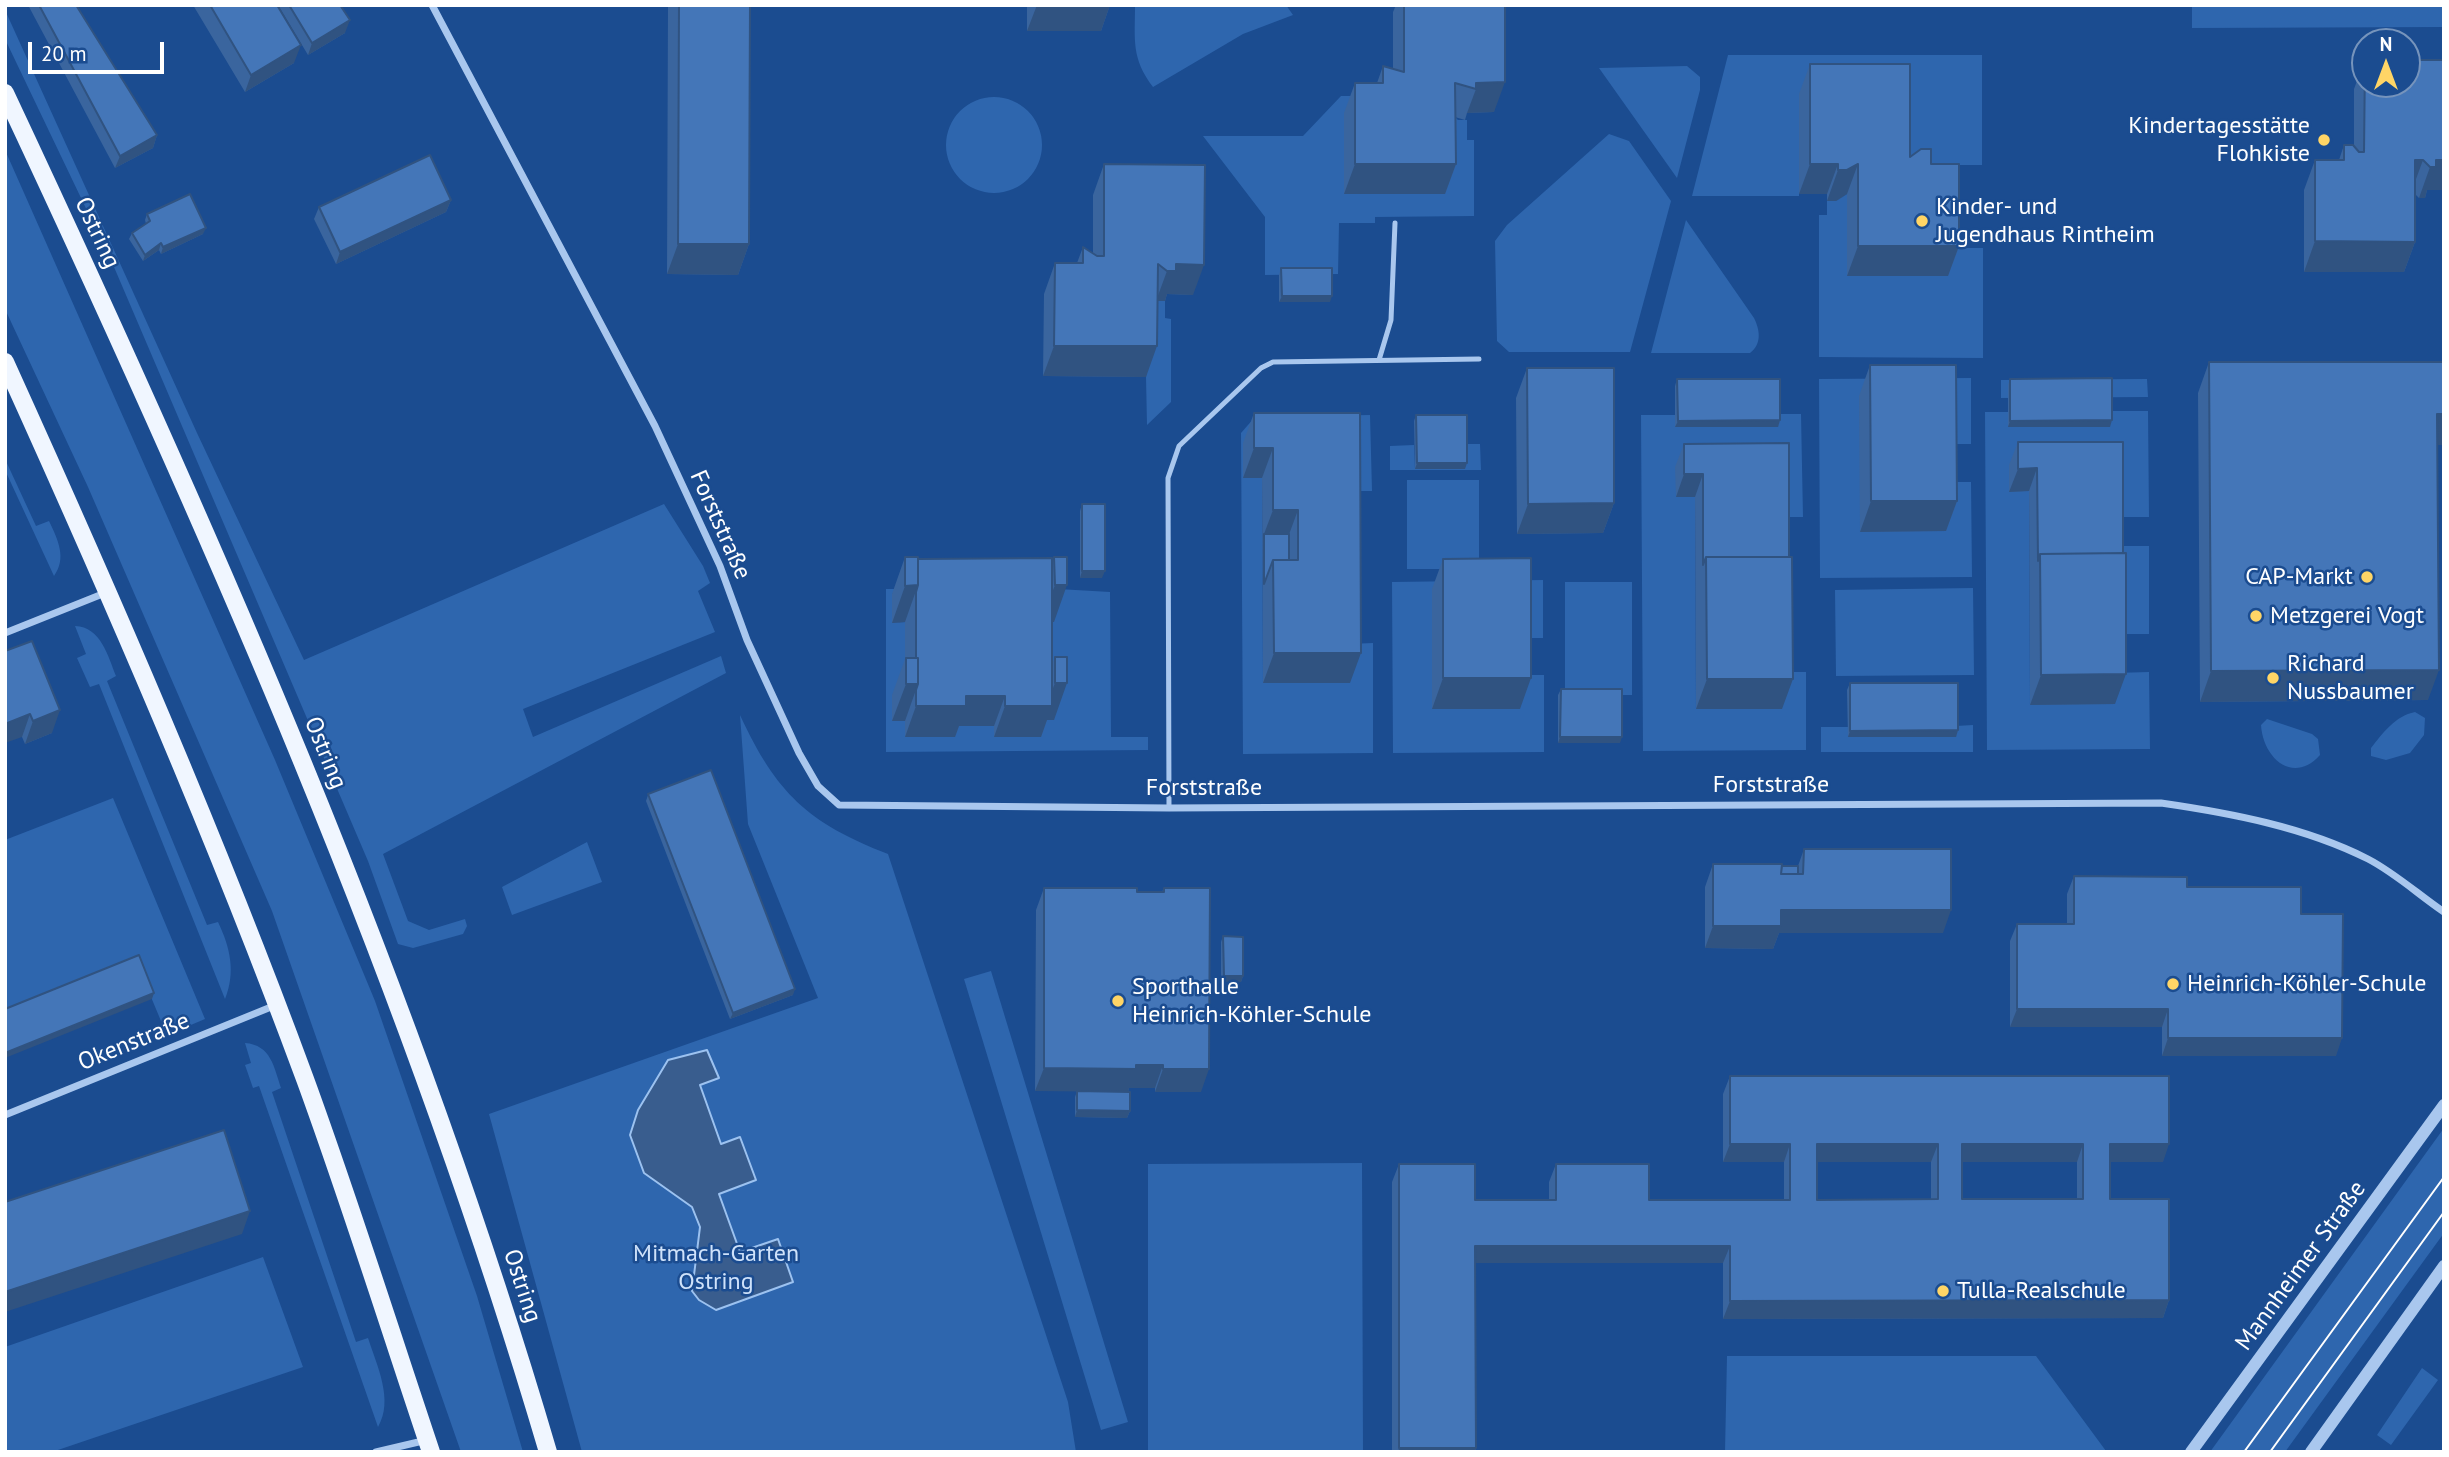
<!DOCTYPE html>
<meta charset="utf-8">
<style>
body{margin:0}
#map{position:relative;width:2449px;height:1457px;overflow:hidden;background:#1b4c90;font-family:"PT Sans",sans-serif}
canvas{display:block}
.frame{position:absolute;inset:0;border:7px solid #fff;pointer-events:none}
.north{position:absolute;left:2351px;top:28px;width:70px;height:70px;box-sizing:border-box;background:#1b4c90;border:2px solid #7694bc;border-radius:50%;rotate:0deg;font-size:19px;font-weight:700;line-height:28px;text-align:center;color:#fff}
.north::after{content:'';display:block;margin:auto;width:24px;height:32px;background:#ffd566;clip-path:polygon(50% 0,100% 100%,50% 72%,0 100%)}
.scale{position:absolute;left:28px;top:42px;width:136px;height:32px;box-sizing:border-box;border:4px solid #fff;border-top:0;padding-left:9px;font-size:21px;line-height:24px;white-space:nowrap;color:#fff;-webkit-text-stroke:5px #1b4c90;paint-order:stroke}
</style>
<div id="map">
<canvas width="2449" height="1457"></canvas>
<div class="frame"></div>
<div class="north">N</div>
<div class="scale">20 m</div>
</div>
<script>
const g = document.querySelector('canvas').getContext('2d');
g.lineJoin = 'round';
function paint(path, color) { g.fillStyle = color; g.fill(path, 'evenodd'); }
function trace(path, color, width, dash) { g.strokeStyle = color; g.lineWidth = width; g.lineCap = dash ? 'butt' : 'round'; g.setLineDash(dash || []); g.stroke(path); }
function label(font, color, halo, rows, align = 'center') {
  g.font = font + ' "PT Sans",sans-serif'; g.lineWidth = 5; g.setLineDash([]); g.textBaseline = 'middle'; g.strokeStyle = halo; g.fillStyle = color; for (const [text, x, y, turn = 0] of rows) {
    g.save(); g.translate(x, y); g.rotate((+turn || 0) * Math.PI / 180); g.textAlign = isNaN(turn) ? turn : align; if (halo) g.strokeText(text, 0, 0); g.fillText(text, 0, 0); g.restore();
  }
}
const green = new Path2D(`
 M1135 5H1286L1293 15 1243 34 1153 87C1131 58 1135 40 1135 5Z
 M2192 5H2444V27L2192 28Z
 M5 10 197 433 304 660 664 504 703 566 710 583 698 591 715 632 523 709 533 737 721 656 726 673 383 854 408 921 429 930 465 919 467 926 463 934 413 948 398 944 368 861 114 267 5 39Z
 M1728 55H1982V165H1899L1800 94 1799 196H1692Z
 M1687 66 1700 77V90L1677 178 1599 68Z
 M1341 96H1372L1451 113 1458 120H1467V140H1474V216L1375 217V223H1339L1338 274 1265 275V217L1203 136H1303Z
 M946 145a48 48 0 1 1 96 0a48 48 0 1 1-96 0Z
 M1609 134 1629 141 1671 201 1630 352H1509L1497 341 1495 241 1507 225Z
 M5 150 275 760 375 1001 477 1296 523 1452H461L272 911 88 487 5 309Z
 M1847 194 1848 276 1948 248H1983V358L1819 357V215H1827V201H1836Z
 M1686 220 1754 318C1760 330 1762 344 1750 353H1651Z
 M1156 301H1165V318L1171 319V402L1147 425 1146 377Z
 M1971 378V444H1945L1946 482H1971L1972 577 1820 578 1819 379Z
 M2147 379 2148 397 2001 398V380Z
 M2110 411H2148L2149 517H2114L2009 466V491H2029L2030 705 2115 673 2149 672 2150 749 1987 750 1985 412H2008V427H2109Z
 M1778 414H1801L1803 517H1781L1676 467V497H1695L1696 709 1782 672H1806V750L1643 751 1641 415H1675L1676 427H1778Z
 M1370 415 1372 491H1349V444L1243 477 1262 478 1263 683 1350 644 1373 643V753L1243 754 1241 433 1255 417Z
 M1465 444H1480L1481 470H1390V446L1414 445 1415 469Z
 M5 459 36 526 49 521C58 540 67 558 54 576L5 470Z
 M1407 480H1479V569H1407Z
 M2114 546H2149V634H2115Z
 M1543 580V638H1520V675H1544V752L1393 753 1392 582Z
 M1565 582H1632V695H1565Z
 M1041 588 1110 592 1111 737H1148V750L886 752V589H905L892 594V623L905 622V695L892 720 905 721V736L954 737 955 726H994V737L1041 720 1054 719Z
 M1973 588 1974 675 1836 676 1835 590Z
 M75 626C101 627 108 656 116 676L107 681 207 925 218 922C230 947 236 972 225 999L99 684 90 687 77 658 86 654Z
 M2415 712 2425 718 2424 735 2410 753 2386 760 2371 756V748C2383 733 2395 716 2415 712Z
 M740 715C776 793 808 823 888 854L1068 1402 1076 1452H582L489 1114 818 998 748 824Z
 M2267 719 2312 734 2318 739 2320 755C2293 785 2263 758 2261 725Z
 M1973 725V752H1821V727H1848V737H1956V726Z
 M113 798 205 1019 179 1030 161 1021 136 961 5 1015V840Z
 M587 842 602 882 512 915 502 887Z
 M991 971 1128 1422 1101 1430 964 979Z
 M245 1043C271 1045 274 1067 281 1088L272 1092 356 1342 368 1338C377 1366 394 1400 378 1427L259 1086 253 1088 245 1065 251 1063Z
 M2444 1128V1233L2285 1452H2210Z
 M1362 1163 1363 1452H1148V1164Z
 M263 1257 303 1367 52 1452H5V1347Z
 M1727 1356H2036L2106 1451 1725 1452Z
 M2422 1368 2438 1380 2391 1445 2377 1435Z`);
const water = new Path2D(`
 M707 1050 719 1078 700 1085 721 1144 740 1137 756 1180 719 1194 740 1252 778 1239 793 1282 716 1310 699 1300 692 1291 700 1227 692 1207 644 1173 630 1135 638 1110 668 1060Z`);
const service = new Path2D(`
 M1379 360 1391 320 1395 223
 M1169 808 1168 478 1179 446 1261 368 1273 362 1479 359`);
const minor = new Path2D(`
 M432 5 655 426 720 566 747 640 799 753 818 786 839 805 1169 808 2161 803C2230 813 2305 827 2368 859 2395 873 2419 895 2444 912
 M5 633 105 593
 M5 1115 276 1005
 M376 1452 427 1440`);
const tertiary = new Path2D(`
 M2191 1452 2444 1105
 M2311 1452 2444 1266`);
const primary = new Path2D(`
 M5 93C212 534 410 983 548 1452
 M5 362C112 598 215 835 305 1079 350 1202 389 1327 431 1452`);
const tram = new Path2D(`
 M2244 1452 2444 1177
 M2270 1452 2444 1212`);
const wall = new Path2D(`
 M28 5H76L157 135 153 148 115 168Z
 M193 5H277L294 63 245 92Z
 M278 5H340L345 33 308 55Z
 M668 5H750L749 244 738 275 667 274Z
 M1027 5H1110L1101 31H1027Z
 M1396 5H1505L1494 112 1467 113 1465 120 1455 117 1456 164 1445 194H1344V113L1355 83H1377L1383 66 1393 69V12Z
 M2365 59 2444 60V190H2427L2425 198H2419L2415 194V242L2404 272H2304V190L2315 160H2339L2344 145 2354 147V89Z
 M1810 64 1910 157 1931 164 1959 246 1948 276H1847V194L1836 201H1827V194H1799V94Z
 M1104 164 1193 295 1167 294 1165 301H1157L1146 377 1043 376 1044 294 1055 263H1077L1083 247 1093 253V195Z
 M451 200 446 212 336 264 314 219 319 207Z
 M147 214 203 234 161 254 159 250 143 261 129 239 132 233 146 224 145 220Z
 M1281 268 1330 302H1279V275Z
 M2209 362 2444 445H2437L2428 700 2200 702 2198 393Z
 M1870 365 1957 501 1946 531 1860 532 1859 396Z
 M1527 368 1614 503 1603 533 1517 534 1516 398Z
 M1677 379 1780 420 1778 427H1675V386Z
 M2010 379 2110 427H2008V385Z
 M1254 413H1360L1350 683H1263L1262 478H1243V443Z
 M1416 415 1465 469H1415L1414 421Z
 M2018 442H2123L2115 704 2030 705 2029 491 2009 492V465Z
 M1684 444 1789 557 1782 709H1696L1695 497H1676L1675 467Z
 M1082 504 1102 578H1080V511Z
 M905 557 918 559 1052 563 1054 557H1067L1054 622H1052V664L1055 657H1067L1054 720H1047L1041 737H994V726H959L955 737H905V721H892V695L905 659V622L892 623V594Z
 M1443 559 1520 709H1432V589Z
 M5 651 52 733 25 744 22 737Z
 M1850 683 1958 730 1956 737H1848L1847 690Z
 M1561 689 1620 743H1558V695Z
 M648 795 793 995 730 1019 646 801Z
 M1804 849 1943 933H1779L1773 949 1705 948V887L1713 864 1798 866Z
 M2074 876 2187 887 2301 914 2336 1056H2162V1027H2010V941L2017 924H2067V894Z
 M1044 888 1137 892H1162L1164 888 1201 1092H1155V1088H1129L1128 1092 1130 1111 1127 1118 1075 1117V1097L1077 1091H1035L1036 910Z
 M1223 936 1243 976 1241 982H1221V942Z
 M1730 1076H2169L2163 1162H2110V1199L2169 1300 2163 1318 1723 1319V1263H1475L1476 1448 1475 1452H1392V1182L1399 1164 1475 1200H1549V1182L1556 1164 1649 1200H1784V1162H1723V1094ZM1817 1162H1931V1199L1817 1200ZM1962 1162H2077V1199H1962Z`);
const shadedWall = new Path2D(`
 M1037 5H1110L1101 31H1027Z
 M350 20 345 33 308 55 312 43Z
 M301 45 294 63 245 92 251 75Z
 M1505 82 1494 112 1467 113 1476 89V83Z
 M157 135 153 148 115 168 120 156Z
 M2415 160H2423L2412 190Z
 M2436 160H2444V190H2427L2425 198H2419L2430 167Z
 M1355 164H1456L1445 194H1344Z
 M1810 164H1838L1827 194H1799Z
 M1858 164 1847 194 1836 201H1827L1838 170Z
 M451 200 446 212 336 264 340 252Z
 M206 228 203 234 161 254 163 247Z
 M2315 241 2415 242 2404 272H2304Z
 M161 243 159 250 143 261 145 255Z
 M678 244H749L738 275 667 274Z
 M1858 246H1959L1948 276H1847Z
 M1176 264 1204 265 1193 295 1167 294 1165 301H1156L1167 271Z
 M1282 296H1332L1330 302H1279Z
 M1054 346H1157L1146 377 1043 376Z
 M2437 414H2444V445H2426Z
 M1780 420 1778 427H1675L1678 421Z
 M2112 420 2110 427H2008L2010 421Z
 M1254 448H1273L1262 478H1243Z
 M1417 463H1467L1465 469H1415Z
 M2037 468 2029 491 2009 492 2018 469Z
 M1684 474H1703L1695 497H1676Z
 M1871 501H1957L1946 531 1860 532Z
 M1614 503 1603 533 1517 534 1528 504Z
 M1273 510H1298L1287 540 1264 534Z
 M1082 571H1105L1102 578H1080Z
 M918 585 905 622 892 623 905 586Z
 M1055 585H1067L1054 622H1041Z
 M1274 653H1361L1350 683H1263Z
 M2439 670 2428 700 2200 702 2211 671Z
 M2126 674 2115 704 2030 705 2041 675Z
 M1443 678H1531L1520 709H1432Z
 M1707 679H1793L1782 709H1696Z
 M1055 683H1067L1054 720H1047L1041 737H994L1005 706H1046Z
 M906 684H918L905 721H892Z
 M966 696H1005L994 726H959L955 737H905L916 706Z
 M60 710 52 733 25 744 33 721Z
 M30 714 22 737 5 743V724Z
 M1958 730 1956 737H1848L1850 731Z
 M1560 737H1622L1620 743H1558Z
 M1781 910H1951L1943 933H1779L1773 949 1705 948 1713 926Z
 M1224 976H1243L1241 982H1221Z
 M795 989 793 995 730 1019 733 1013Z
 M154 993 152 999 5 1058V1053Z
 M2017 1009H2168L2162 1027H2010Z
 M2168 1038H2342L2336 1056H2162Z
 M1136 1065H1163L1155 1088H1129L1128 1092 1035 1091 1044 1068Z
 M1163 1069H1209L1201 1092H1155Z
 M1077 1110 1130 1111 1127 1118 1075 1117Z
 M1730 1144H1790L1784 1162H1723Z
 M1817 1144H1938L1931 1162H1810Z
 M1962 1144H2083L2077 1162H1956Z
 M2110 1144H2169L2163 1162H2104Z
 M250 1211 242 1234 5 1312V1292Z
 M1475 1246H1730L1723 1263H1469Z
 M2169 1300 2163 1318 1723 1319 1730 1301Z
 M1399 1448H1476L1475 1452H1398Z`);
const building = new Path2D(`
 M39 5H76L157 135 120 156Z
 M210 5H277L301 45 251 75Z
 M289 5H340L350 20 312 43Z
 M679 5H750L749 244H678Z
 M1404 5H1505V82L1476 83V89L1455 83 1456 164H1355V83H1383V66L1404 72Z
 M2365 60V84H2407V60H2444V160H2436V167H2430L2423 160H2415V242L2315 241V160H2344V145H2353L2359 152H2364Z
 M1810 64H1910V157L1921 149H1931V164H1959V246H1858V164L1847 170H1838V164H1810Z
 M430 155 451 200 340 252 319 207Z
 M1104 164 1205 165 1204 265 1176 264V271H1167L1158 264 1157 346H1054L1055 263H1083V247L1097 256H1104Z
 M190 194 206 228 163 247 161 243 145 255 132 233 150 221 147 214Z
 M1281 268H1332V296H1282Z
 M2209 362H2444V414H2437L2439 670 2211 671Z
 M1870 365H1956L1957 501H1871Z
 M1527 368H1614V503L1528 504Z
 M2112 378V420L2010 421V379Z
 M1677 379H1780V420L1678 421Z
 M1254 413H1360L1361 653H1274L1273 560H1298V510H1273V448H1254Z
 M1416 415H1467V463H1417Z
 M2018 442H2123V553L2040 554 2038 561 2037 468 2018 469Z
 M1789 443V557H1706L1703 565V474H1684V444Z
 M1082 504H1105V571H1082Z
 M1264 534H1289V560H1273L1264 584Z
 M2126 553V674L2041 675 2040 554Z
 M905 557H918V585L905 586Z
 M1054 557H1067V585H1055Z
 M1706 557H1792L1793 679H1707Z
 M1052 558V706H1005V696H966V706H916V690L918 684V658H916V592L918 585V559Z
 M1531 558V678H1443V559Z
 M32 641 60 710 33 721 30 714 5 724V651Z
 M1055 657H1067V683H1055Z
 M906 658H918V684H906Z
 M1850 683H1958V730L1850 731Z
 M1561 689H1622V737H1560Z
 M711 770 795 989 733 1013 648 794Z
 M1804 849H1951V910H1781V926H1713V864H1782L1781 874H1803Z
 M1782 866H1798V874H1781Z
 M2074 876 2187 877V887H2301V914H2343L2342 1038H2168V1009H2017V924H2074Z
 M1044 888H1137V892H1164V888H1210L1209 1069H1163V1065H1136V1069L1044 1068Z
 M1223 936 1243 937V976H1224Z
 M139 955 154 993 5 1053V1009Z
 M1730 1076H2169V1144H2110V1199H2169V1300L1730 1301V1246H1475L1476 1448H1399V1164H1475V1200H1556V1164H1649V1200H1790V1144H1730ZM1817 1144H1938V1199L1817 1200ZM1962 1144H2083V1199H1962Z
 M1077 1091 1130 1092V1111L1077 1110Z
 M224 1130 250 1211 5 1292V1202Z`);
const markers = [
 [2324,140,7,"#ffd566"],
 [1922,221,7,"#ffd566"],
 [2367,577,7,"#ffd566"],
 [2256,616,7,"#ffd566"],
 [2273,678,7,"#ffd566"],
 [2173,984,7,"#ffd566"],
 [1118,1001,7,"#ffd566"],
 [1943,1291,7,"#ffd566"]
];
const poiNames = [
 ["Kindertagesstätte",2310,126,"right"],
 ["Flohkiste",2310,154,"right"],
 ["Kinder- und",1936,207],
 ["Jugendhaus Rintheim",1936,235],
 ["CAP-Markt",2353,577,"right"],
 ["Metzgerei Vogt",2270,616],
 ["Richard",2287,664],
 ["Nussbaumer",2287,692],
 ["Heinrich-Köhler-Schule",2187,984],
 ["Sporthalle",1132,987],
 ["Heinrich-Köhler-Schule",1132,1015],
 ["Tulla-Realschule",1957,1291]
];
const streetNames = [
 ["Ostring",97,233,65],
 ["Forststraße",720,525,66],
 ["Ostring",325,753,68],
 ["Forststraße",1771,785],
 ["Forststraße",1204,788],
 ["Okenstraße",134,1042,-22],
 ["Mannheimer Straße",2301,1266,-54],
 ["Ostring",522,1286,72]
];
const parkNames = [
 ["Mitmach-Garten",716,1254],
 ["Ostring",716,1282]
];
paint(green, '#2e66ae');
paint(water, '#395d8e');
trace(water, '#9cc2f0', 2);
trace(service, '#a9c7ee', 5);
trace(minor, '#a9c7ee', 7);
trace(tertiary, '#a9c7ee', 12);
trace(primary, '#f0f6ff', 18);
trace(tram, '#fff', 2);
paint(wall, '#3a659e');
paint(shadedWall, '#305381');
paint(building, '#4476b8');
trace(building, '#305381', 2);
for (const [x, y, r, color] of markers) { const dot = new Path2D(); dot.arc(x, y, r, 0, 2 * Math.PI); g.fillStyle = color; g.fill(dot); trace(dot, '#1b4c90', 2.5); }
label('24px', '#fff', '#1b4c90', poiNames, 'left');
label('24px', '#fff', '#1b4c90', streetNames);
label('24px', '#cfe2fa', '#1b4c90', parkNames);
</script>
